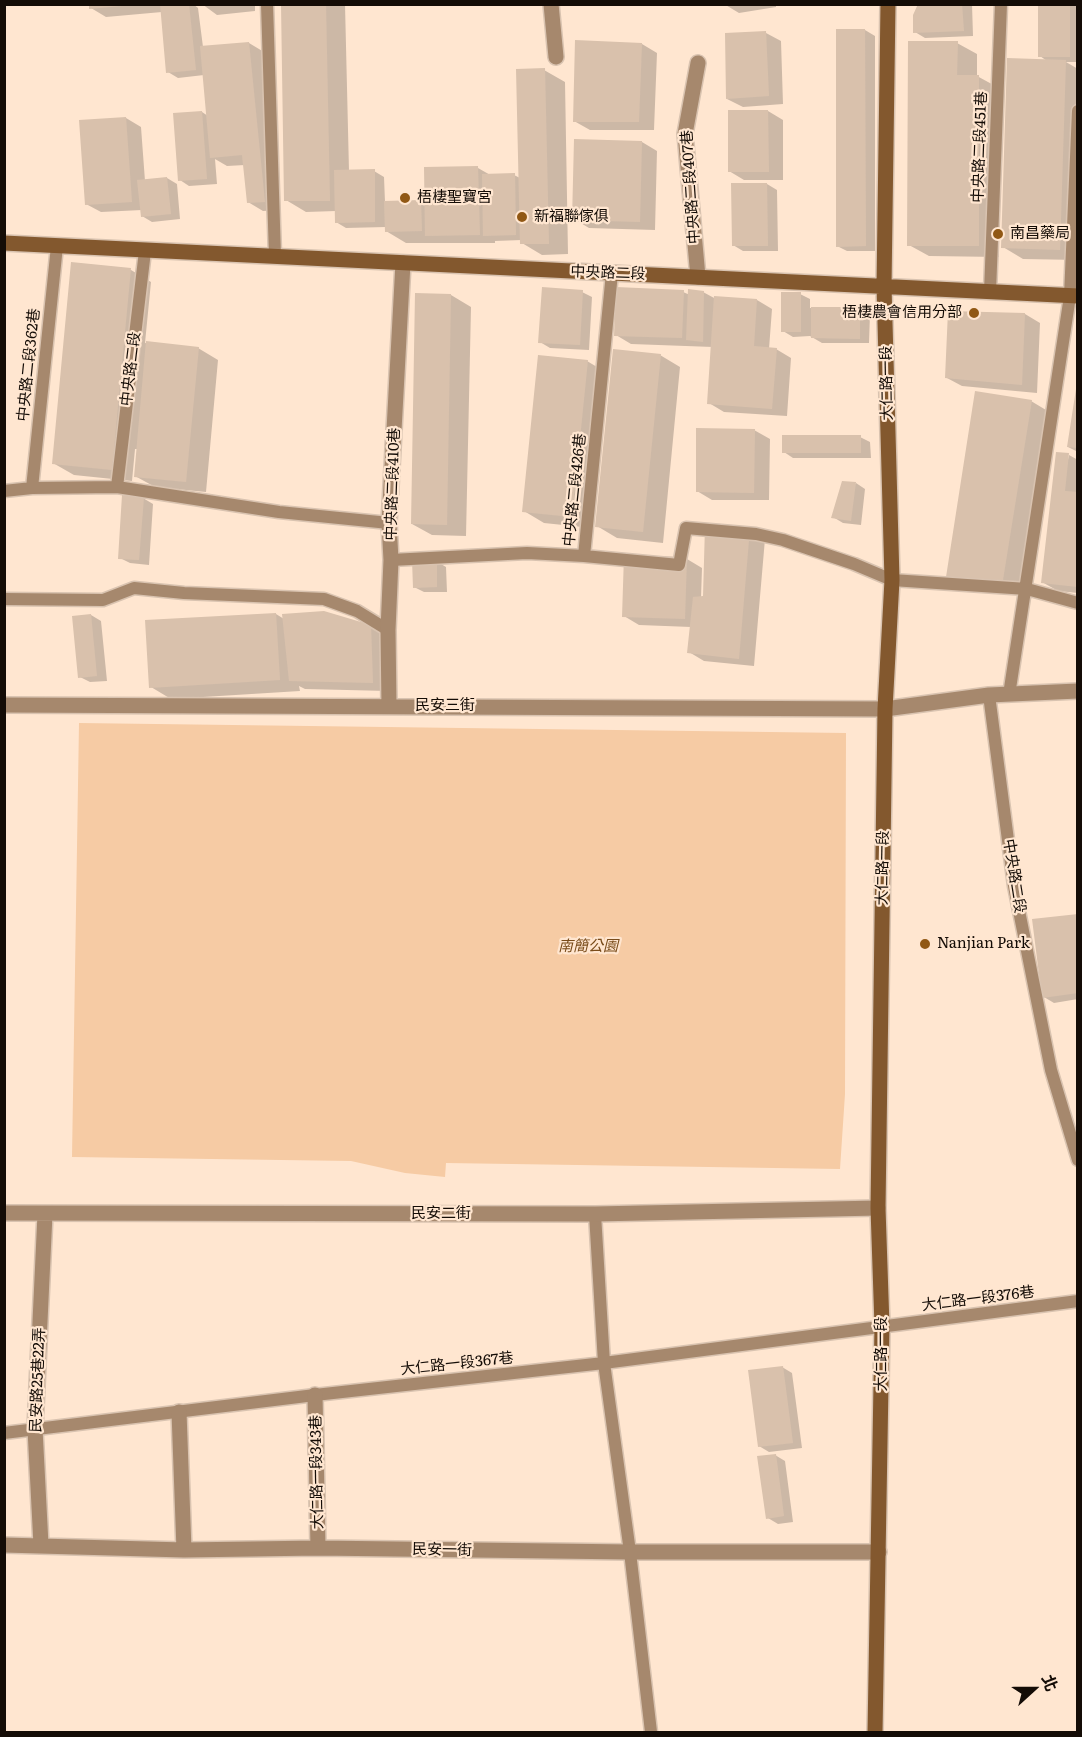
<!DOCTYPE html>
<meta charset="utf-8">
<style>
body{margin:0}
#map{position:relative;width:1082px;height:1737px;overflow:hidden;background:#ffe6d0;font-family:Literata,"Noto Sans TC",serif}
canvas{display:block}
.frame{position:absolute;inset:0;border:6px solid #140c06;pointer-events:none}
.north{position:absolute;left:1004px;top:1659px;width:60px;height:60px;-webkit-text-stroke:4px #ffe6d0;paint-order:stroke;rotate:69deg;font-size:16px;font-weight:700;line-height:24px;text-align:center;color:#140c06}
.north::after{content:'';display:block;margin:auto;width:21px;height:27px;background:#140c06;clip-path:polygon(50% 0,100% 100%,50% 72%,0 100%)}
</style>
<div id="map">
<canvas width="1082" height="1737"></canvas>
<div class="frame"></div>
<div class="north">北</div>
</div>
<script>
const g = document.querySelector('canvas').getContext('2d');
g.lineJoin = 'round';
function paint(path, color) { g.fillStyle = color; g.fill(path, 'evenodd'); }
function trace(path, color, width, dash) { g.strokeStyle = color; g.lineWidth = width; g.lineCap = dash ? 'butt' : 'round'; g.setLineDash(dash || []); g.stroke(path); }
function label(font, color, halo, rows, align = 'center') {
  g.font = font + ' Literata,"Noto Sans TC",serif'; g.lineWidth = 4.5; g.setLineDash([]); g.textBaseline = 'middle'; g.strokeStyle = halo; g.fillStyle = color; for (const [text, x, y, turn = 0] of rows) {
    g.save(); g.translate(x, y); g.rotate((+turn || 0) * Math.PI / 180); g.textAlign = isNaN(turn) ? turn : align; if (halo) g.strokeText(text, 0, 0); g.fillText(text, 0, 0); g.restore();
  }
}
const green = new Path2D(`
 M79 723 846 733 845 1094 840 1169 446 1163 445 1177 405 1173 351 1161 72 1157Z`);
const shadow = new Path2D(`
 M90 4H193L198 8 203 47 249 43 264 52 279 210 263 211 248 202 245 165 227 166 215 159 217 184 189 186 180 180 202 112 208 116 204 75 178 78 168 72 162 12 106 17 91 8Z
 M202 4H255V11L217 15Z
 M282 4H345L349 171H374L384 177 385 202 421 201 426 205 478 168 492 176 514 175 520 178 544 70 565 82 568 254 542 255 522 243V240L495 241V243H406L386 231V227L346 228 336 222V211L306 212 286 200Z
 M724 4H776V7L739 13Z
 M921 4H972L973 36 925 38 915 32Z
 M1039 4H1078V62H1066L1078 69V260L1023 259 1003 247 1047 61 1040 56Z
 M865 30 875 36V251H847L837 246Z
 M766 33 781 41 783 104 743 107 727 99Z
 M957 43 977 54V76L999 88V257L929 256 909 245Z
 M642 44 657 53 654 130H590L574 121Z
 M768 111 783 120V180H744L729 171Z
 M126 118 141 127 145 181 167 178 177 184 180 219 152 222 142 216V210L101 212 86 204Z
 M642 142 657 151 655 230 589 228 574 219Z
 M767 184 777 190 778 251H743L733 245Z
 M73 264 131 270 151 282 145 343 198 348 218 360 206 492 155 487 135 476 138 449H135L132 481 74 475 53 463Z
 M582 292 592 297 589 350 550 348 540 342Z
 M683 292 690 295 703 292 716 299 757 300 772 309 769 349H776L791 358 787 416 724 412 709 403 713 347 631 344 616 335Z
 M417 294 451 295 471 307 466 536 432 535 412 524Z
 M800 294 810 299V308L860 309 870 314 869 343H822L810 336 793 337 783 331Z
 M949 313 1025 314 1040 323 1037 393 962 386 947 378Z
 M660 355 680 367 663 543 617 538 597 526Z
 M587 361 607 373 592 528 544 523 524 511Z
 M1078 390V452L1068 447Z
 M1031 401 1051 413 1022 596 967 588 947 576Z
 M754 430 770 439 769 500H712L697 491Z
 M860 437 870 442 871 458H793L784 452Z
 M1069 455 1078 460V593L1058 591 1042 582Z
 M856 483 865 489 861 525 843 523 833 517Z
 M143 498 153 504 149 565 130 563 120 558Z
 M707 527 765 539 754 666 704 661 689 652 691 627 639 625 624 616 626 557 687 559 702 568 701 598 705 597Z
 M436 561 446 567 447 592H424L414 587Z
 M276 614 284 619 370 627 385 636 388 691 305 689 299 686 300 691 171 699 151 687Z
 M91 615 101 621 107 681 90 682 80 677Z
 M1078 915V999L1054 1003 1044 997Z
 M782 1367 792 1373 802 1448 769 1452 759 1446Z
 M775 1455 785 1461 793 1522 778 1524 768 1518Z`);
const building = new Path2D(`
 M89 4H121V6L89 9Z
 M160 4H189L196 70 166 73Z
 M281 4H326L330 201H284Z
 M918 4H962L964 31 913 33V15Z
 M1038 4H1070V57H1038Z
 M836 29H865L866 246 836 247Z
 M766 31 769 96 726 99 725 33Z
 M575 40 642 43 639 122H573Z
 M908 41H958L957 75H979V246H907Z
 M249 42 265 202 247 203 242 155 210 158 200 46Z
 M1007 58 1066 60 1060 250 1001 248Z
 M545 68 549 244H520L516 69Z
 M728 110H768L769 172H728Z
 M202 111 207 179 178 181 173 113Z
 M126 117 132 202 85 205 79 120Z
 M574 139 642 141 640 222 572 220Z
 M478 166 480 235 425 236 424 167Z
 M375 169V222L335 223 334 170Z
 M515 173 516 235 483 236 482 174Z
 M167 177 171 214 141 217 137 180Z
 M731 183H767L768 246H732Z
 M421 200 422 231 385 232 384 201Z
 M71 262 131 268 112 470 52 464Z
 M542 287 583 290 580 345 538 343Z
 M616 287 684 290 682 338 614 336Z
 M688 289 704 291 703 342 686 340Z
 M781 292H801V332H781Z
 M415 293 451 294 447 525 411 524Z
 M714 296 757 299 754 346 777 348 772 409 707 404Z
 M811 307H860V339L811 338Z
 M948 311 1025 313 1022 385 945 378Z
 M146 341 199 347 186 482 134 477Z
 M613 349 661 354 643 532 595 527Z
 M538 355 588 360 572 517 522 512Z
 M1076 389 1078 448 1067 447Z
 M975 391 1032 400 1002 586 946 577Z
 M696 428 755 429 754 493 696 492Z
 M782 435H861V453H782Z
 M1056 452 1069 453 1065 491 1078 492V587L1041 583Z
 M842 481 856 482 851 521 831 518Z
 M122 495 144 497 139 560 118 559Z
 M705 526 750 528 739 659 687 653 693 597 703 596Z
 M624 555 687 557 685 619 622 617Z
 M412 560H437V587L413 588Z
 M324 611 371 625 373 683 289 681 282 614Z
 M276 613 280 680 149 688 145 620Z
 M91 614 97 676 78 678 72 616Z
 M1078 914V993L1042 998 1032 919Z
 M783 1366 793 1443 758 1447 748 1370Z
 M776 1454 784 1516 766 1519 757 1456Z`);
const lane = new Path2D(`
 M267 4 275 256
 M990 292 1001 4
 M117 487 145 251
 M32 488 57 246
 M4 491 32 488 117 487 279 512 389 523
 M584 556 679 565 686 528 756 534 783 540 854 564 892 580 1027 589 1078 603
 M391 560 527 553 584 556 612 273
 M4 599 103 600 134 588 184 593 324 599 357 611 388 630
 M989 695 1014 886 1051 1070 1078 1160
 M1009 695 1070 296 1078 111
 M595 1214 604 1363 630 1552 651 1732
 M4 1433 315 1395 604 1363 1078 1301`);
const street = new Path2D(`
 M551 4 556 57
 M698 277 685 134 698 63
 M4 705 885 709 989 695 1078 691
 M389 706 388 630 391 560 389 523 403 263
 M4 1213 595 1214 878 1208
 M315 1395 318 1548
 M179 1412 184 1550
 M4 1545 184 1550 318 1548 630 1552H879
 M41 1545 35 1429 45 1214`);
const secondary = new Path2D(`
 M4 243 1078 296
 M875 1732 882 1326 878 1208 885 709 892 580 884 286 888 4`);
const markers = [
 [405,198,6,"#915814"],
 [522,217,6,"#915814"],
 [998,234,6,"#915814"],
 [974,313,6,"#915814"],
 [925,944,6,"#915814"]
];
const streetNames = [
 ["中央路二段451巷",980,147,-88],
 ["中央路二段407巷",691,187,-94],
 ["中央路二段",608,273,2],
 ["中央路二段362巷",29,365,-84],
 ["中央路二段",131,369,-83],
 ["大仁路一段",887,383,-91],
 ["中央路二段410巷",393,484,-88],
 ["中央路二段426巷",575,490,-84],
 ["民安三街",445,706],
 ["大仁路一段",883,868,-89],
 ["中央路二段",1014,876,81],
 ["民安二街",441,1214],
 ["大仁路一段376巷",978,1299,-7],
 ["大仁路一段",882,1354,-90],
 ["大仁路一段367巷",457,1364,-6],
 ["民安路25巷22弄",38,1380,-88],
 ["大仁路一段343巷",317,1472,-91],
 ["民安一街",442,1550,1]
];
const poiNames = [
 ["梧棲聖寶宮",417,198],
 ["新福聯傢俱",534,217],
 ["南昌藥局",1010,234],
 ["梧棲農會信用分部",962,313,"right"],
 ["Nanjian Park",937,944]
];
const parkNames = [
 ["南簡公園",588,947]
];
paint(green, '#f6cba4');
paint(shadow, '#0003');
paint(building, '#d9c1ac');
trace(lane, '#d9c3b0', 15);
trace(street, '#d9c3b0', 18);
trace(secondary, '#d9c3b0', 18);
trace(lane, '#a6886d', 12);
trace(street, '#a6886d', 15);
trace(secondary, '#83582e', 15);
for (const [x, y, r, color] of markers) { const dot = new Path2D(); dot.arc(x, y, r, 0, 2 * Math.PI); g.fillStyle = color; g.fill(dot); trace(dot, '#ffe6d0', 2); }
label('15px', '#140c06', '#ffe6d0', streetNames);
label('15px', '#140c06', '#ffe6d0', poiNames, 'left');
label('italic 15px', '#7a4c1a', '#ffe6d0', parkNames);
</script>
